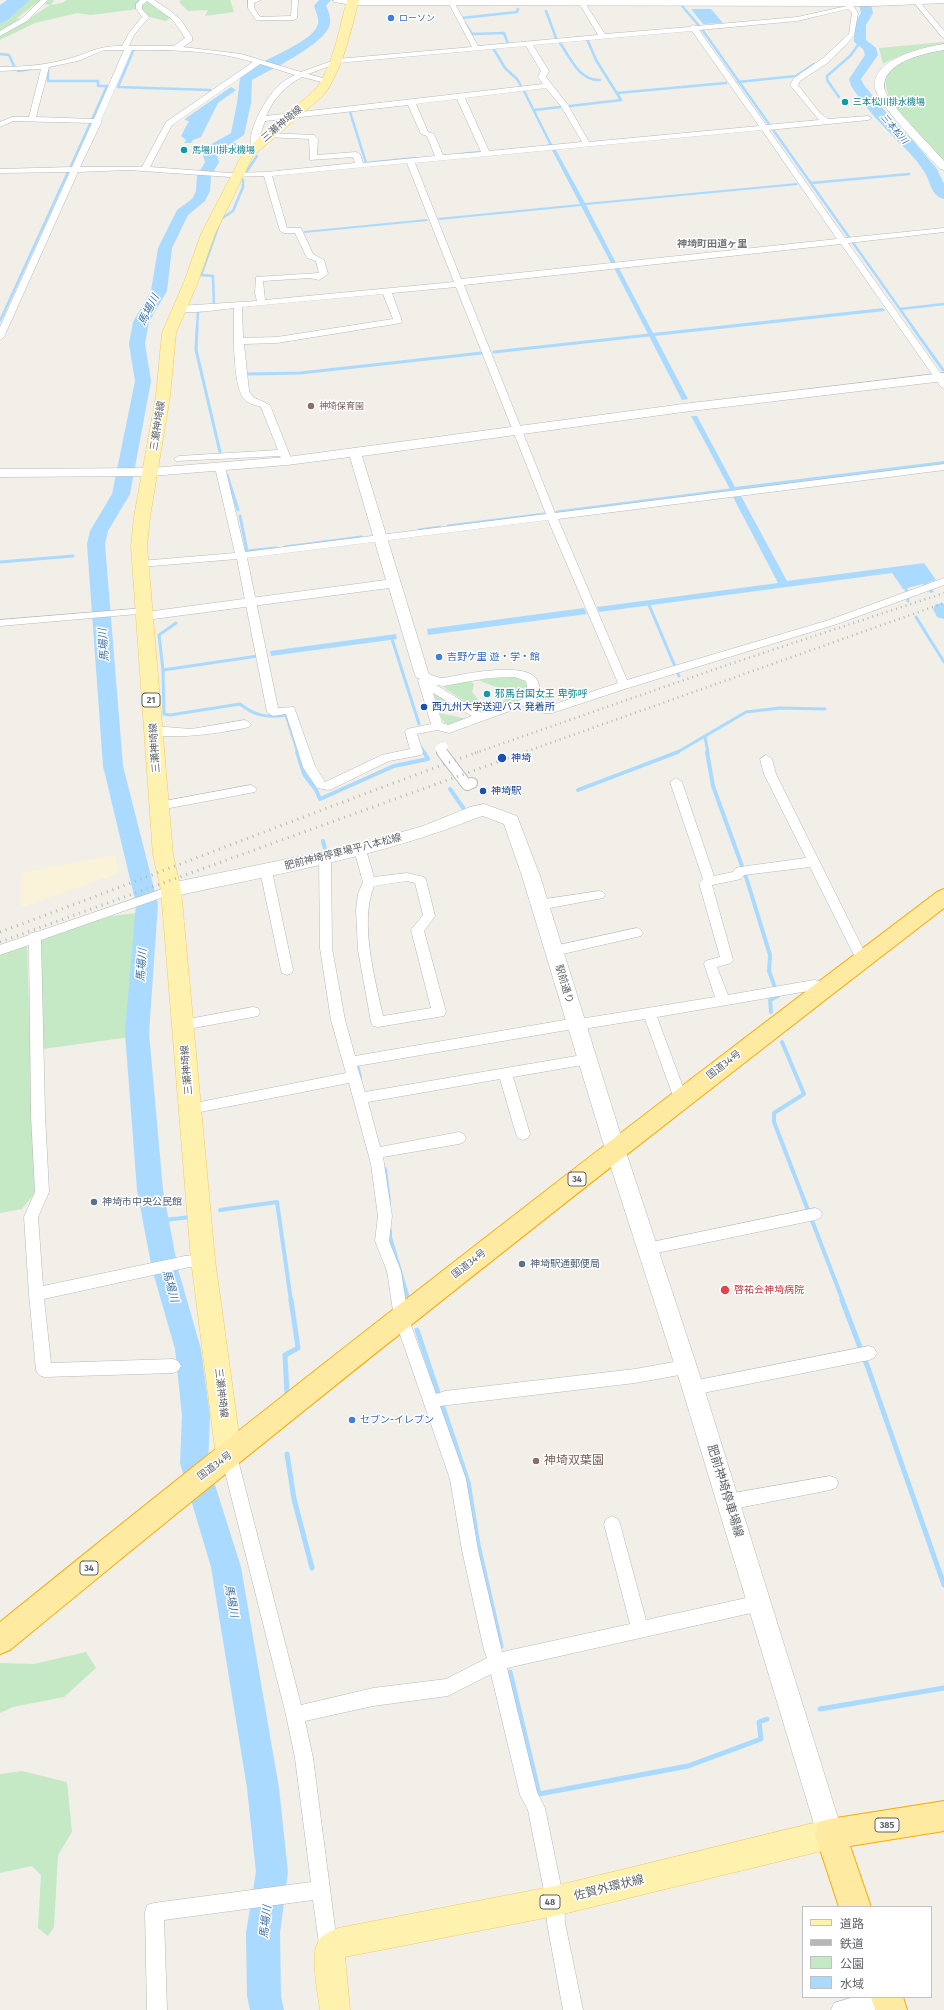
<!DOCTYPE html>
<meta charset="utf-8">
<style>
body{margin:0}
#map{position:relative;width:944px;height:2010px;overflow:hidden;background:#f1efe8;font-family:"Fira Sans","Noto Sans JP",sans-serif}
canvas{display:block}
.legend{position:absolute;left:802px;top:1906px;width:130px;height:92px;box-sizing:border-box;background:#fff;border:1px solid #bfc1c3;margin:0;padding:5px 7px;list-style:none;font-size:12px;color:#5f6368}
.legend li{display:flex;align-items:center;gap:8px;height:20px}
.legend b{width:20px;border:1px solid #bfc1c3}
</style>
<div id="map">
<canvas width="944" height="2010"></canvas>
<ul class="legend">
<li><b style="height:5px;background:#fff2af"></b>道路</li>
<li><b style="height:5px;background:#b6b7b8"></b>鉄道</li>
<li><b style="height:11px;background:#c5e8c5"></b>公園</li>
<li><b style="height:11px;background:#aadaff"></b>水域</li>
</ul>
</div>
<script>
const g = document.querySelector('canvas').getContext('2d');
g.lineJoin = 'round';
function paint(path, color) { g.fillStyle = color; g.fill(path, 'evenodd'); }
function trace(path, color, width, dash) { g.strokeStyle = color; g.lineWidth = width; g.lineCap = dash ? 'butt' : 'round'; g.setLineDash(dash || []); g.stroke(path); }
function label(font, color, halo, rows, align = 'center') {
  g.font = font + ' "Fira Sans","Noto Sans JP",sans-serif'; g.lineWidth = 3; g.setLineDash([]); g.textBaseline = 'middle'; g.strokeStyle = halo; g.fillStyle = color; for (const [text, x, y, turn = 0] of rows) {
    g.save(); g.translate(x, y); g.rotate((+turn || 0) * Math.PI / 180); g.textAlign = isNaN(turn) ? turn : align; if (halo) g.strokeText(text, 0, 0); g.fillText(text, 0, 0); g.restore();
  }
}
const green = new Path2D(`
 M30 0H54L51 5 62 3 67 0H149L157 9 173 17 165 21 150 17 138 9 91 15 77 13 35 23 0 40V24L8 20ZM36 3 50 5 30 18 16 19Z
 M181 0H230L234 12 205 16 208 10 188 11 179 2Z
 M944 42V44C921 47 903 53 883 64L879 48Z
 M944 50V161L891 102C889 96 885 88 886 81 889 61 928 52 944 50Z
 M511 676 519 678 525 682 528 688C523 702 505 705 492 710L493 706 502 703 506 696 503 690 478 680Z
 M470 681 474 684 472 692 487 711 478 710 443 687Z
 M431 689 469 712 436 704Z
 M439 713 467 719C453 724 445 730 439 713Z
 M137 913 130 1037 43 1049 39 939 111 916Z
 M27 944 35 1193 22 1209 0 1213V955Z
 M86 1652 96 1668 64 1697 13 1707 0 1713V1663L34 1664Z
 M22 1771 67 1782 72 1832 58 1855 54 1927 48 1936 38 1928 41 1875 32 1866 0 1873V1774Z`);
const sand = new Path2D(`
 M115 855 119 873 21 907V873Z`);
const water = new Path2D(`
 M7 0H30L8 20 0 24V5Z
 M691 9H711L723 23 703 24Z
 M231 87 236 90 218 103 201 137 193 140 191 143H184L186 140 181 136 189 121 185 120 186 118Z
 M552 150H556L585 203 797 183 798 185 586 205 616 263H611L581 206 439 220 438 218 580 204Z
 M427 219 428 221 304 233V231Z
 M614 268H619L653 333 883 308 885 311 655 336 688 399 682 400Z
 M691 416H697L735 487 944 461V464L731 491Z
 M741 496 787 581 924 563 936 580 927 583 934 592 930 593 923 584 903 589 892 573 599 612 597 607 778 583 733 497Z
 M584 608 587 614 428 635 427 629Z
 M396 634 397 639 271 656 270 651Z`);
const streamFar3 = new Path2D(`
 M682 6 701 28 914 329
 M546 11 556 38
 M462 18 517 12 518 9
 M465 23 472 34 504 33 508 44
 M560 43C570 57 580 82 600 80
 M497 48H493L505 68 517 79 521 86
 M133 51 118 87 210 90
 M0 54 9 55 15 68
 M48 67V81H98V86H107L71 166
 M18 71 31 69
 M738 82 796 76 814 64
 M523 89 551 145 546 146
 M617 93 726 83
 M839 97 827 80V76L851 55 860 42
 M570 106 621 100 596 60 587 39H590
 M534 110 560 107
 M350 112 366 163 415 158
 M229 140 232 142
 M234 144 241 150
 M461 154 481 152
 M247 171 257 156
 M811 183 909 174
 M214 306 213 276 201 275 221 219 233 211 243 187V180
 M900 309 944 304
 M0 321 68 172
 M197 329 198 311H202`);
const streamFar2 = new Path2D(`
 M197 328 196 350 220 452
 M913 328 943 370
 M494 352 649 335
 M248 374 300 373 482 353
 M227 475 238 510
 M557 512 730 490
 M240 516 247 551 276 548
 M448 526 545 514
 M419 530 440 527
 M285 547 361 537
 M0 562 73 556
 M906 589 908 601
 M649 605 679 676
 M916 617 944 662
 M176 623 159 635 163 670 164 714 170 715 240 704C255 716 267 718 286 715L298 753
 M392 639 419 724
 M163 670 258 656
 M705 737 708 753
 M421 747 424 753
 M676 753 746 712 780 708 825 709`);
const streamFar1 = new Path2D(`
 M297 752 304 774 316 790 320 799 394 766 428 759 424 752
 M707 752 713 786 746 877 770 955 769 971 778 996 770 1000 771 1012
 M450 789 464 809
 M578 790 678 752
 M323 841 325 849
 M782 1042 804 1094 774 1113V1122L843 1301
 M356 1061 360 1077
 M385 1169 389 1202
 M220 1210 277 1202 291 1301
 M155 1221 191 1217
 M390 1230V1237L408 1298`);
const stream = new Path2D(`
 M842 1300 868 1368 944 1585
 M417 1330 468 1482 478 1545 501 1646
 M287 1394 285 1355 298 1348 291 1300
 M287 1454 294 1499 312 1568
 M510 1672 539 1794 688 1766 761 1739 759 1722 767 1719
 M820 1709 944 1688`);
const river = new Path2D(`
 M319 0H331L326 6C329 12 331 18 330 24 326 44 270 70 252 80L251 103 244 135 219 151 217 155 219 162 211 176 210 191 205 201 188 215 172 248 167 291 149 322 145 344 151 381 130 494 108 531 105 544 123 766 158 904 149 1033 163 1190 178 1269 201 1349 210 1416 208 1463 241 1567 279 1788 288 1872 280 1933 281 1996 284 2010H250L247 1996 246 1933 256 1872 247 1788 211 1567 180 1463 182 1416 175 1349 152 1269 137 1190 125 1033 136 904 103 766 87 544 90 531 112 494 135 381 129 344 133 322 151 291 158 248 177 210 192 199 196 191 197 176 205 162 203 155 208 146 231 133 237 103 240 78C250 62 313 45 318 24 319 18 316 12 314 6Z
 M858 0H870L873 13 866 25V40L876 48 878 55 861 79 864 85 893 121 910 137 937 169 944 184V199C931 196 931 183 925 173 915 156 898 142 884 127 872 115 861 100 851 86L849 79 865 55 863 49 854 42V25L861 13Z
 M942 603 944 604V619L937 617 933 609 935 605Z`);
const pedestrianFar1 = new Path2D(`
 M443 753 439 748 444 746`);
const pedestrian = new Path2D(`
 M442 752 467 785 472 783`);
const minor = new Path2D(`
 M41 0H48L27 21 0 36V31L22 18Z
 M140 0H154L169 10 181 20 192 37V41L183 47 241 54 301 72 337 59 472 47 448 2 451 0 454 2 478 46 598 35 579 3 582 1 585 3 605 34 690 27 693 25 696 26 797 17 847 6 851 0H857L854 7 858 13 854 36 829 62 800 81 798 85 820 113 828 119 868 116 872 118 868 120 769 130 845 238 944 228V232L848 243 944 378V388L941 387 841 244 464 285 555 513 944 464V470L558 519 627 680 829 620 944 578V585L837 624 628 688 552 713H544L529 704 449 733 437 730 417 734 423 752 421 755 389 761 332 789 328 790 317 788 303 767 286 714 273 716 267 712 237 559 140 567 135 564 140 561 235 553 215 467 217 465H223L225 467 245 552 546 514 456 287 392 293 402 321 401 323 277 343 244 344 249 391 253 397 270 405 292 461 287 464 284 463 280 456 176 461 174 459 179 456 278 450 261 407C256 405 248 404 244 399 232 384 234 329 234 308 222 309 182 316 175 309L179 306 257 301 255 293 256 277 319 273 316 261 307 258 295 233H284L280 231 264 176 230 177 128 170 78 172 4 337 0 340V327L70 172 0 173V169L72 167 92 123 13 121 0 127V122L12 117H29L41 69 0 71V67C24 67 48 65 71 58 92 52 97 46 122 46L129 33 142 17 136 9V4ZM147 1 173 20 185 38 174 46H129L134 35 149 17 142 9V5ZM848 9 852 13 849 34 823 58 794 78 790 85 819 120 766 125 699 30 797 21ZM692 31 759 126 589 142 568 105 546 77 549 71 533 45ZM526 46 541 71 538 77 543 84 266 116C274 98 285 86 302 77L330 84V80L308 74 338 63ZM104 50H124L94 119 36 117 49 67 78 61ZM132 50C172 50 214 50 253 62L166 122 142 167H80L102 121 101 120ZM260 64 295 75C288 78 282 82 277 87 266 98 245 134 252 149L259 147V138L265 121 408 105 421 134 427 136 435 156 363 163 360 154 356 152 317 155 318 139 314 135 268 133 264 135 265 137 309 139 310 160 353 157 355 163 267 172 230 173 150 167 172 125ZM546 88 561 106 582 142 489 151 465 98ZM457 99 481 152 443 155 434 134 428 132 416 104ZM762 130 837 239 461 279 415 163ZM407 163 454 282 265 300 263 281 310 278 319 280 328 274 324 260 313 254 301 228H287L272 176ZM383 294 393 319 277 337 243 338 242 307ZM548 520 618 683 549 706 536 699C557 652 462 675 443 678 434 678 426 670 418 672L417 675 420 678 418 680 431 724 407 729 405 732 410 749 382 755 325 782 315 766 294 707 278 708 247 558ZM514 677 526 681 528 691 526 698 482 713 436 685 443 686 489 678ZM433 693 472 716 448 725 442 723Z
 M248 0H261L254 3V8L260 17 291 16 292 0H298L297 18 294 20H256L248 8Z
 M912 0H918L944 31V38L942 37Z
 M145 608 149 609 150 611 149 613 0 626V620Z
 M245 720 251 724 249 727C234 731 156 744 147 730L153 726 191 729Z
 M766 755 772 759 776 774 863 949 870 958 868 961C861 964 858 960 854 955L810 867 744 875 741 879 712 885 733 960 731 963 717 967 728 995 814 980 832 983 833 986 832 989 814 990 657 1017 683 1087 690 1097 688 1101C679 1104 677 1099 672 1093L645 1019 577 1030 573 1029 357 1066 365 1092 588 1054 593 1055 595 1059 593 1063 588 1064 513 1077 530 1134 528 1138 523 1140 518 1138 516 1134 500 1079 368 1102 380 1147 459 1132 464 1134 466 1138 464 1142 459 1144 383 1157 392 1216 389 1241 401 1271 408 1317 436 1394 445 1391 635 1369 685 1360 690 1362 693 1367 690 1372 685 1374 635 1383 440 1406 466 1479 478 1550 502 1652 630 1624 604 1524 606 1519 612 1516 618 1519 620 1524 646 1620 760 1595 766 1597 768 1603 766 1609 760 1611 507 1668 537 1792 545 1808 564 1901 565 1923 583 2010H563L547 1923 546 1901 528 1810 520 1795 491 1674 448 1696 373 1706 305 1721 313 1758 338 1951 336 1958 329 1960 322 1958 320 1951 313 1900 164 1920 167 2010H147L145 1912 147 1905 154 1903 311 1882 295 1758 286 1715 221 1456 223 1451 229 1449 235 1451 237 1456 301 1705 373 1688 446 1679 487 1658 484 1650 462 1550 450 1479 394 1317 387 1271 375 1241 378 1216 371 1164 349 1083 190 1114 185 1113 183 1109 185 1105 190 1104 346 1073 331 1020 320 948 319 857 321 854H329L331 857 332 948 345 1020 355 1056 576 1018 580 1019 715 997 704 964 705 961 720 957 699 883 703 879 670 782 676 778 682 782 714 876 733 872 736 868 740 867 806 858 764 774 760 759Z
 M251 785 257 789 255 792 159 810 153 806 159 802Z
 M360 846 364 847 366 850 374 877 407 873 424 877 426 880 435 916 424 931 446 1012 444 1016 378 1027 373 1026 371 1022 358 950 356 910 358 894 363 882 354 850 356 847ZM407 881 415 883 423 915 411 930 431 1008 383 1016C375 979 359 922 374 886Z
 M266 867 270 868 272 871 293 970 292 973 287 975 282 973 281 970 260 871 262 868Z
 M171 886 175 887 177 890 175 893 41 940 45 1115 49 1192 38 1217 43 1286 185 1256 203 1254 208 1256 210 1260 208 1264 185 1268 44 1299 51 1363 173 1359 178 1361 181 1366 178 1371 173 1373 44 1377 39 1375 36 1370 29 1294 24 1217 35 1192 31 1115 29 945 0 955V945L29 935 31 933 37 932Z
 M599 891 603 892 605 895 603 898 539 910 535 908 533 905 535 902 539 900Z
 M637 928 641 930 643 933 641 936 554 956 550 954 548 951 550 948 554 946Z
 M253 1007 258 1008 260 1012 258 1016 253 1017 183 1030 178 1029 176 1025 178 1021 183 1020Z
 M815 1208 820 1210 822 1214 820 1218 815 1220 647 1255 642 1253 640 1249 642 1245 647 1243Z
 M869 1346 874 1348 877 1353 874 1358 869 1360 693 1395 688 1393 685 1388 688 1383 693 1381Z
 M830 1476 836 1478 838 1483 836 1488 830 1490 728 1510 722 1507 720 1502 722 1497 728 1494Z
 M854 1997H896L897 1998 894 2005 878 2010H831L834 2003Z`);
const tertiary = new Path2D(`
 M944 44V50C925 53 878 63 885 91 889 104 932 147 944 161V170L940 169C926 153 882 109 876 91 866 60 924 47 944 44Z
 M944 373V381L683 412 362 456 429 675 427 678H417L415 675 389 588 146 620 141 619 139 616 141 613 146 612 386 580 350 457 287 465 151 476 0 477V469L151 468 287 457 683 404Z`);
const secondary = new Path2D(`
 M333 0H944V3L874 6 352 5 334 2Z
 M484 804 517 816 540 876 625 1149 704 1388 843 1834 839 1843 830 1847 821 1843 817 1834 682 1388 605 1149 522 876 504 824 483 816 479 817C380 857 275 874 171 897L165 895 162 890 165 885 171 883 360 844 423 826 470 807Z`);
const primary = new Path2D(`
 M347 0H359C350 33 344 66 324 95L253 156 215 234 198 282 176 333 170 396 150 517 147 546 173 855 181 890 215 1260 242 1456 238 1464 229 1468 220 1464 216 1456 191 1260 161 890 153 855 131 546 134 517 156 396 162 333 184 282 201 234 244 151 316 89C334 63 339 30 347 0Z
 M830 1819 840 1824 845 1834 840 1844 830 1849 555 1916 345 1957 350 2010H320C318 1993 310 1956 318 1942 322 1934 331 1931 338 1928L555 1886Z`);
const trunk = new Path2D(`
 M944 889V908C629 1151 316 1397 10 1650L0 1654V1622C308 1372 621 1131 937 892Z
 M944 1801V1831L850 1846 871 1907H839L815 1834 819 1823 830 1819Z
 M871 1997H903L907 2010H875Z`);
const railFar1 = new Path2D(`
 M475 753 730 664 944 593
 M522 753 944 603`);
const rail = new Path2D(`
 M0 932C160 873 318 810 478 752
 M0 942 525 752`);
const markers = [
 [391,18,4,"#3f7fe0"],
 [845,102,4,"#0f9aa8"],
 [184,150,4,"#0f9aa8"],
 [311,406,4,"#8d6e63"],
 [439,657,4,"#3f7fe0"],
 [487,694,4,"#0f9aa8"],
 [424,707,4,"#1a4fb4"],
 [502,758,5,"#1a4fb4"],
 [483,791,4,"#1a4fb4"],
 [94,1202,4,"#5c6f8a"],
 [522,1264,4,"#5c6f8a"],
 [725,1290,5,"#e0444e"],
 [352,1420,4,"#3f7fe0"],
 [536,1461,4,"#8d6e63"]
];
const farShopnames = [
 ["ローソン",399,18]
];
const farCulturenames = [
 ["三本松川排水機場",853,102],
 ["馬場川排水機場",192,150]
];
const farWaternames = [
 ["三本松川",894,129,49]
];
const farEducationnames = [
 ["神埼保育園",319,406]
];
const shields = [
 [151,700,18],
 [577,1179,18],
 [89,1568,18],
 [887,1825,24],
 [550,1902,20]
];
const shieldNames = [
 ["21",151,700],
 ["34",577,1179],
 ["34",89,1568],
 ["385",887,1825],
 ["48",550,1902]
];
const streetNames = [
 ["三瀬神埼線",282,124,-40],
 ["三瀬神埼線",158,426,-81],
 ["三瀬神埼線",155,748,-94],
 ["肥前神埼停車場平八本松線",343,852,-14],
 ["駅前通り",564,984,73],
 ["国道34号",724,1065,-38],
 ["三瀬神埼線",187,1070,-95],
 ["国道34号",469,1264,-38],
 ["三瀬神埼線",221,1393,83],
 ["国道34号",215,1466,-37]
];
const farQuarternames = [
 ["神埼町田道ヶ里",712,244]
];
const shopNames = [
 ["吉野ケ里 遊・学・館",447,657],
 ["セブン-イレブン",360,1420]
];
const cultureNames = [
 ["邪馬台国女王 卑弥呼",495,694]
];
const transitNames = [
 ["西九州大学送迎バス 発着所",432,707],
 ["神埼",511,758],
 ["神埼駅",491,791]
];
const serviceNames = [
 ["神埼市中央公民館",102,1202],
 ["神埼駅通郵便局",530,1264]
];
const healthNames = [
 ["啓祐会神埼病院",734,1290]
];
const waterNames = [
 ["馬場川",149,310,-63],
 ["馬場川",104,645,-94],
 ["馬場川",142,965,-86],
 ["馬場川",170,1286,74],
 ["馬場川",231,1601,80],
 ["馬場川",266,1922,-84]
];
const nearEducationnames = [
 ["神埼双葉園",544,1461]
];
const nearStreetnames = [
 ["肥前神埼停車場線",725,1491,73],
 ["佐賀外環状線",609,1888,-14]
];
paint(green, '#c5e8c5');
paint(sand, '#fbf3d9');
paint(water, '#aadaff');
trace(streamFar3, '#aadaff', 2.5);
trace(streamFar2, '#aadaff', 3);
trace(streamFar1, '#aadaff', 4);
trace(stream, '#aadaff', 5);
paint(river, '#aadaff');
trace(pedestrianFar1, '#b5b8bc', 8);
trace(pedestrian, '#b5b8bc', 12);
trace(minor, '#b5b8bc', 1);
trace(tertiary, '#b5b8bc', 1);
trace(secondary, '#b6babf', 1);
trace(primary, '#f2c960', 1);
trace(trunk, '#f9ab00', 2);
trace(pedestrianFar1, '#fff', 8);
trace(pedestrian, '#fff', 10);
paint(minor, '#fff');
paint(tertiary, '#fff');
paint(secondary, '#fff');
paint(primary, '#fff2af');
paint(trunk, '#feeaa1');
trace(railFar1, '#b6b7b8', 2.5, [1, 4]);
trace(rail, '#b6b7b8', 3, [1, 5]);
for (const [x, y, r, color] of markers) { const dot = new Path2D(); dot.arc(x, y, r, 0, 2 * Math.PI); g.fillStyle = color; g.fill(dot); trace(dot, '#fff', 1.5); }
label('9px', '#366cbe', '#fff', farShopnames, 'left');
label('9px', '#0d838f', '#fff', farCulturenames, 'left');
label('italic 9px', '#4174aa', '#fff', farWaternames);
label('9px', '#785e54', '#fff', farEducationnames, 'left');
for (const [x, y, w] of shields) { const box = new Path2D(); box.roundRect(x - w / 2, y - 7, w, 14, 3); g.fillStyle = '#fff'; g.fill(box); trace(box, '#5f6368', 1); }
label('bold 9px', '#5f6368', null, shieldNames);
label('10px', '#5f6368', '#fff', streetNames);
label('bold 10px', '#70757a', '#fff', farQuarternames);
label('10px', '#366cbe', '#fff', shopNames, 'left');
label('10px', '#0d838f', '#fff', cultureNames, 'left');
label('10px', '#164399', '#fff', transitNames, 'left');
label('10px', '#4e5e75', '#fff', serviceNames, 'left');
label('10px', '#be3a42', '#fff', healthNames, 'left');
label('italic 11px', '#4174aa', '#fff', waterNames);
label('12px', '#785e54', '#fff', nearEducationnames, 'left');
label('12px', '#5f6368', '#fff', nearStreetnames);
</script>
